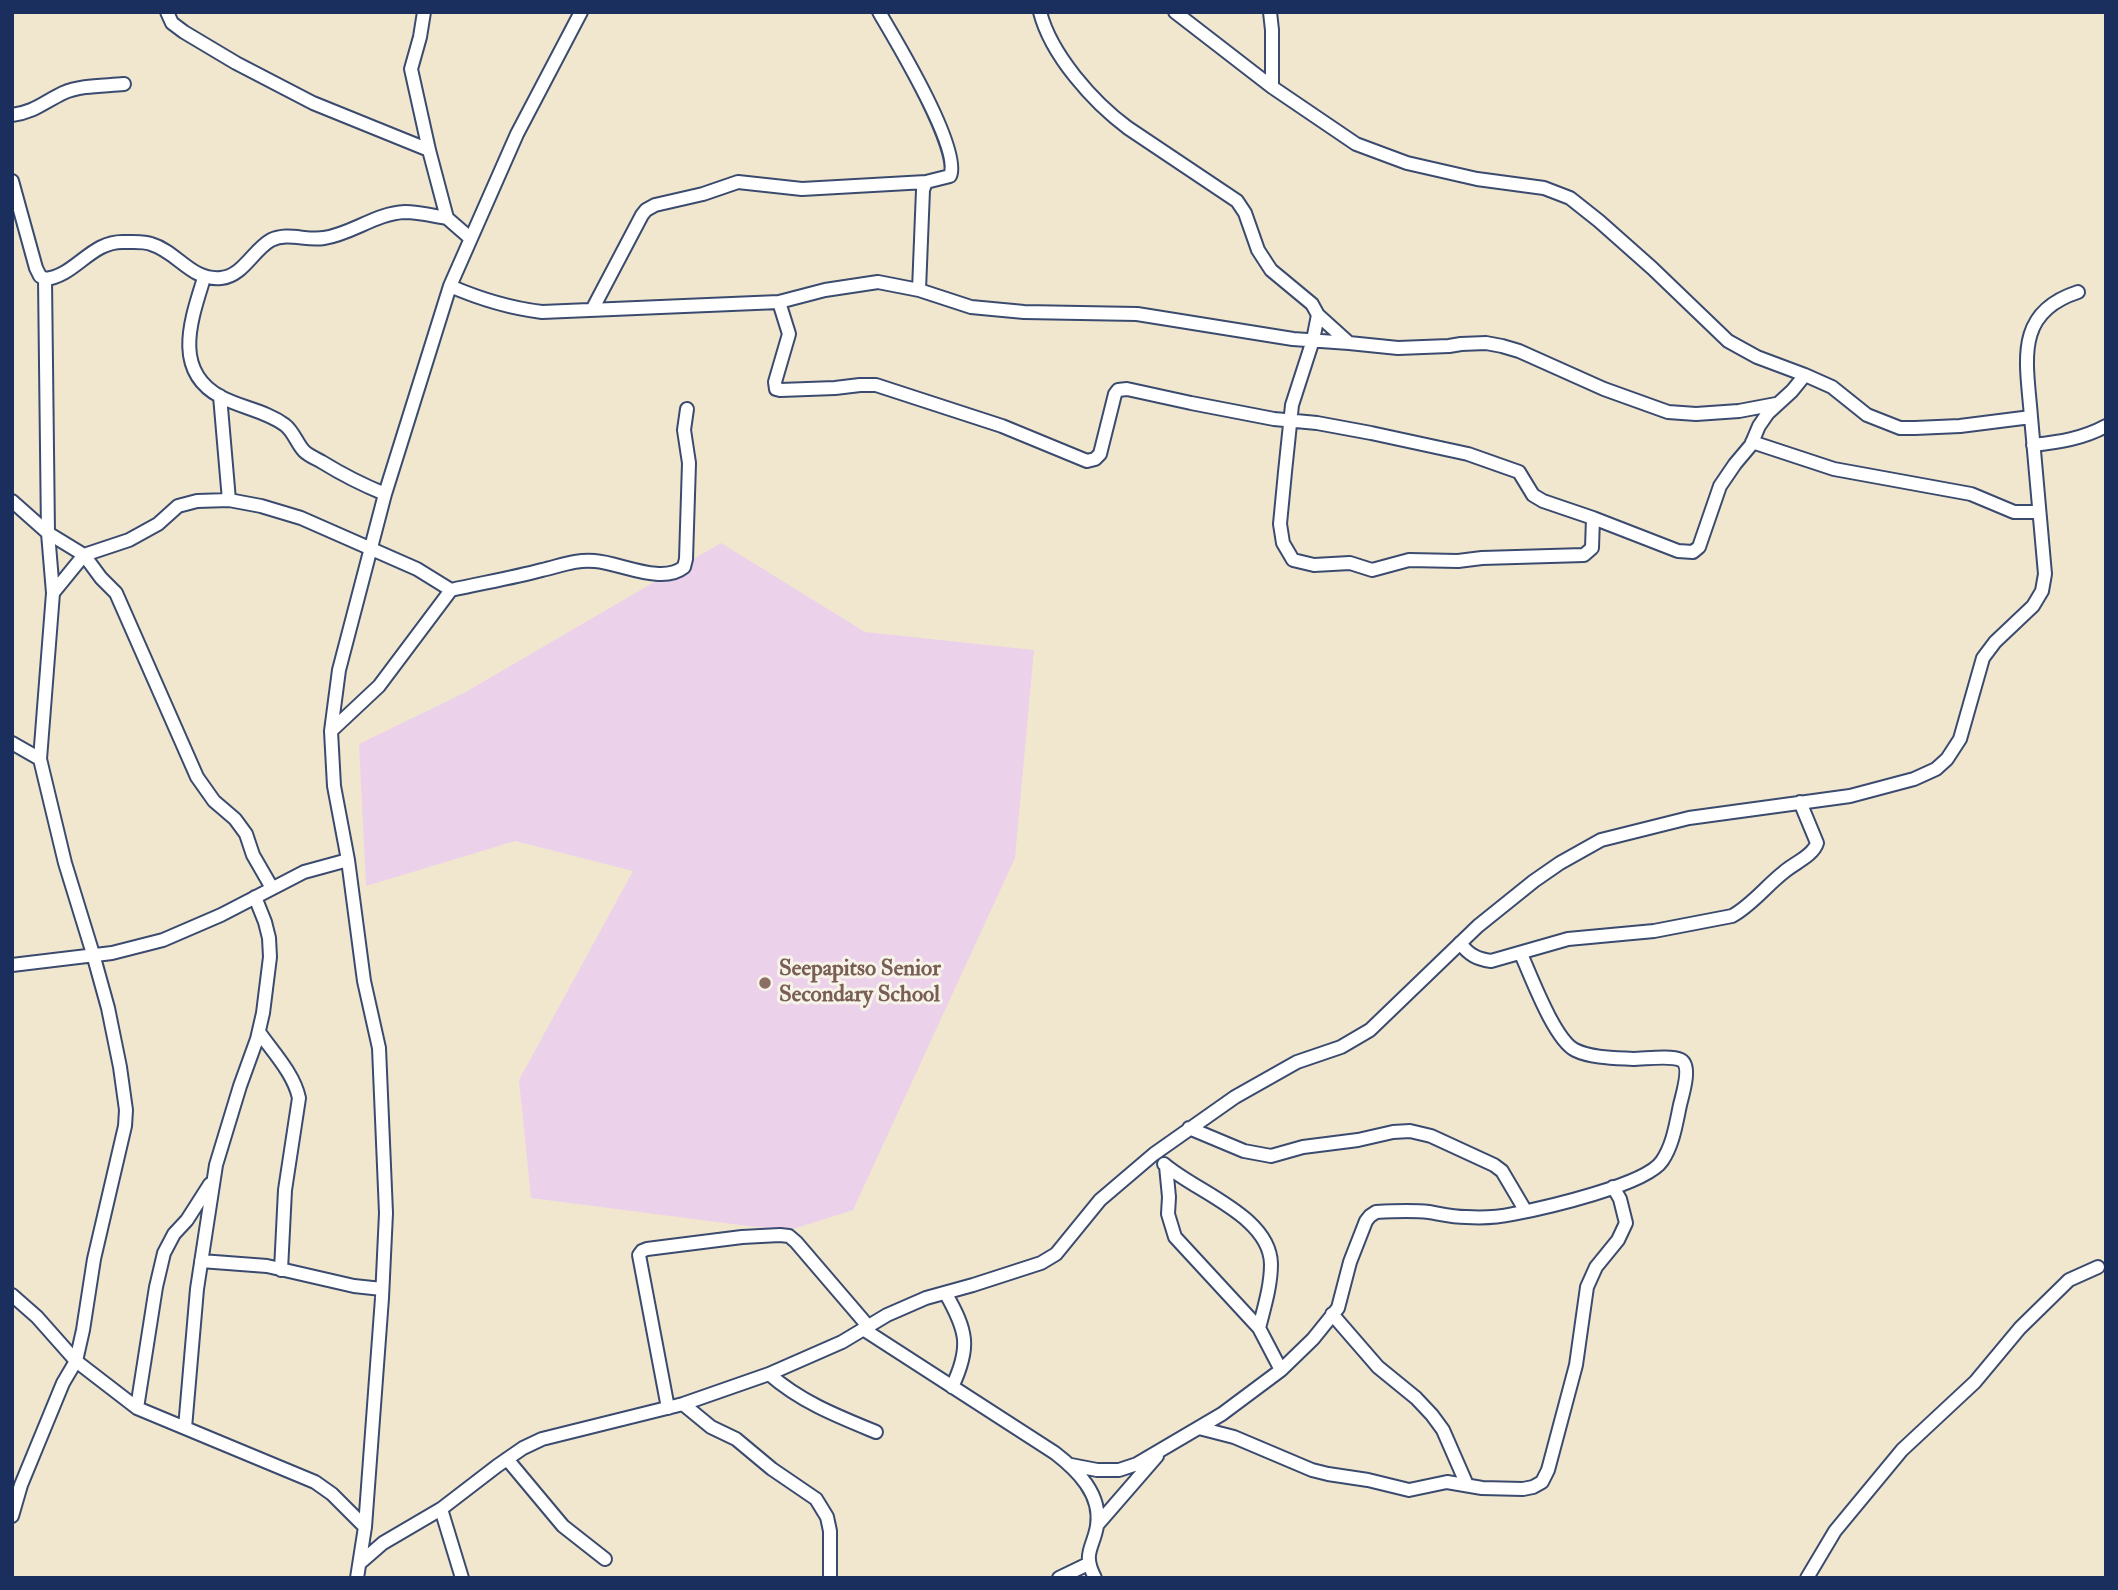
<!DOCTYPE html>
<style>
body{margin:0}
#map{position:relative;width:2118px;height:1590px;overflow:hidden;background:#f1e7cf;font-family:"IM FELL Double Pica",serif}
canvas{display:block}
.frame{position:absolute;inset:0;border:14px solid #1b2f5e;pointer-events:none}
</style>
<div id="map">
<canvas width="2118" height="1590"></canvas>
<div class="frame"></div>
</div>
<script>
const g = document.querySelector('canvas').getContext('2d');
g.lineJoin = 'round';
function paint(path, color) { g.fillStyle = color; g.fill(path, 'evenodd'); }
function trace(path, color, width, dash) { g.strokeStyle = color; g.lineWidth = width; g.lineCap = dash ? 'butt' : 'round'; g.setLineDash(dash || []); g.stroke(path); }
function label(font, color, halo, rows, align = 'center') {
  g.font = font + ' "IM FELL Double Pica",serif'; g.lineWidth = 6; g.setLineDash([]); g.textBaseline = 'middle'; g.strokeStyle = halo; g.fillStyle = color; for (const [text, x, y, turn = 0] of rows) {
    g.save(); g.translate(x, y); g.rotate((+turn || 0) * Math.PI / 180); g.textAlign = isNaN(turn) ? turn : align; if (halo) g.strokeText(text, 0, 0); g.fillText(text, 0, 0); g.restore();
  }
}
const built = new Path2D(`
 M721 543 865 632 1034 650 1015 858 853 1210 787 1231 531 1198 519 1080 633 871 515 841 366 886 359 744 464 693Z`);
const minor = new Path2D(`
 M167 12 172 23 184 32 236 63 313 103 429 150 447 218 470 238
 M424 12 420 37 411 69 429 150
 M879 12C895 39 962 150 950 176L926 182 923 190 919 290
 M1040 12C1051 55 1093 102 1128 128L1237 201 1245 213 1258 250 1271 270 1312 304 1318 315 1349 343 1398 348 1449 346 1461 344 1486 343 1502 346 1519 351 1604 389 1668 412 1696 414 1739 411 1776 404
 M1270 12 1272 30V87
 M12 115C35 112 44 102 63 93 81 85 104 86 124 84
 M12 181 36 268 40 276 45 279 48 533 53 593 40 759 65 863 93 954 108 1008 120 1067 126 1110 125 1126 94 1259 83 1330 76 1361 63 1383 21 1485 12 1516
 M204 278C191 320 172 371 221 397 242 408 266 411 285 425 294 432 297 444 304 451 309 456 317 459 322 462 343 475 363 485 385 494
 M45 279C76 276 91 240 125 242 133 242 144 241 151 244 178 252 191 281 221 278 243 276 253 250 271 240 288 232 306 241 324 238 352 234 376 213 405 212 419 212 434 216 447 218
 M450 286C480 299 509 308 542 312L779 302 825 290 878 282 919 290 971 307 1024 312 1137 314 1293 339 1349 343
 M779 302 789 334 775 382 776 389 780 390 835 388 860 385H876L1002 426 1087 461 1095 459 1100 454 1115 394 1118 390 1127 389 1191 403 1274 419 1317 423 1371 433 1468 454 1519 472 1533 495 1543 501 1593 518 1678 551 1693 552 1699 547 1720 486 1735 464 1751 445 1759 426 1768 413 1792 391 1805 375
 M592 310 642 215 646 210 655 205 703 194 738 182 802 189 926 182
 M1318 315 1313 340 1292 405 1285 472 1280 524 1283 543 1293 560 1314 565 1350 563 1372 570 1409 560 1458 561 1482 558 1584 555 1592 548 1593 518
 M220 396 229 500
 M2031 417C2027 363 2013 313 2078 292
 M1752 442 1834 469 1971 494 2014 512H2039
 M2033 445C2059 442 2082 439 2106 426
 M12 501 48 533 84 555 101 578 116 593 197 777 214 801 235 819 246 834 253 855 272 888
 M451 590C482 583 512 578 542 570 560 566 576 559 595 561 621 563 662 585 684 567L686 559 689 463 684 430 687 409
 M53 593 84 555 129 540 158 524 178 506 197 501 229 500 261 506 301 518 417 569 451 590 379 686 331 731
 M12 743 40 759
 M1460 943C1469 955 1477 959 1491 961L1568 939 1654 931 1732 916C1752 905 1766 886 1784 872 1794 863 1813 856 1817 843L1800 802
 M12 965 112 953 163 940 221 915 304 872 348 860
 M259 1032C273 1052 294 1074 299 1098L285 1190 281 1270
 M1189 1128 1244 1151 1271 1156 1303 1147 1358 1140 1393 1132 1410 1131 1431 1136 1494 1165 1502 1171 1525 1210
 M1164 1164C1196 1192 1270 1216 1271 1264 1271 1286 1264 1308 1259 1328
 M1166 1166 1169 1197 1168 1214 1175 1237 1259 1328 1281 1370
 M201 1261 267 1266 354 1286 382 1289
 M946 1294C967 1331 971 1347 952 1387
 M12 1295 37 1317 76 1361 137 1408 315 1482 332 1494 365 1527
 M1332 1314 1378 1367 1416 1398 1432 1415 1443 1430 1467 1485
 M863 1329 1055 1453C1077 1470 1102 1494 1097 1526 1093 1549 1082 1553 1095 1578
 M769 1374C801 1402 837 1416 876 1432
 M683 1404 711 1427 736 1439 772 1469 816 1499 827 1517 830 1531V1578
 M137 1408 156 1287 164 1253 174 1234 187 1220 210 1184
 M668 1408 639 1255 642 1251 647 1249 742 1237 780 1235 789 1236 796 1242 868 1326
 M185 1428 197 1289 216 1165 240 1086 257 1039 263 1013 270 957 269 938 265 922 255 897
 M1199 1428 1234 1437 1312 1470 1328 1474 1368 1480 1409 1490 1447 1482 1482 1488 1523 1489 1533 1487 1542 1482 1548 1470 1576 1365 1587 1287 1596 1267 1618 1240 1626 1223 1620 1199 1613 1187
 M507 1459 563 1526 605 1559
 M1071 1465 1097 1470H1119L1137 1464 1222 1414 1281 1370 1313 1339 1338 1308 1350 1262 1366 1221 1370 1216 1376 1212C1393 1211 1411 1210 1429 1212 1441 1214 1453 1217 1466 1217 1481 1218 1499 1217 1513 1214 1544 1208 1646 1185 1662 1161 1673 1145 1676 1124 1680 1105 1682 1096 1692 1066 1681 1060 1670 1055 1645 1059 1633 1059 1616 1058 1591 1058 1575 1050 1554 1039 1531 976 1521 954
 M441 1509 462 1578
 M1098 1524 1157 1456
 M360 1563 383 1543 441 1509 497 1466 523 1448 542 1439 683 1404 769 1374 842 1342 887 1315 926 1298 973 1285 1041 1263 1056 1254 1100 1200 1154 1154 1235 1097 1297 1062 1341 1047 1370 1030 1478 926 1534 881 1560 863 1601 840 1689 818 1850 796 1914 779 1936 769 1947 759 1960 739 1983 658 1995 642 2033 606 2042 591 2045 574 2031 417 1960 426 1915 428H1900L1867 415 1832 387 1805 375 1757 357 1728 341 1652 268 1599 221 1570 198 1544 188 1477 179 1407 163 1356 144 1272 87 1175 12
 M357 1578 365 1527 382 1298 386 1213 379 1048 364 981 348 860 334 786 331 731 339 670 385 494 450 286 517 134 581 12
 M1059 1578 1088 1564
 M1807 1578 1835 1531 1902 1450 1975 1382 2020 1328 2069 1280 2098 1267`);
const markers = [
 [765,983,7,"#8d6e63"]
];
const educationNames = [
 ["Seepapitso Senior",779,970],
 ["Secondary School",779,996]
];
paint(built, '#ecd1ea');
trace(minor, '#3b4b6f', 16);
trace(minor, '#fff', 12);
for (const [x, y, r, color] of markers) { const dot = new Path2D(); dot.arc(x, y, r, 0, 2 * Math.PI); g.fillStyle = color; g.fill(dot); trace(dot, '#f7f3e8', 2.5); }
label('bold 23px', '#785e54', '#f7f3e8', educationNames, 'left');
</script>
